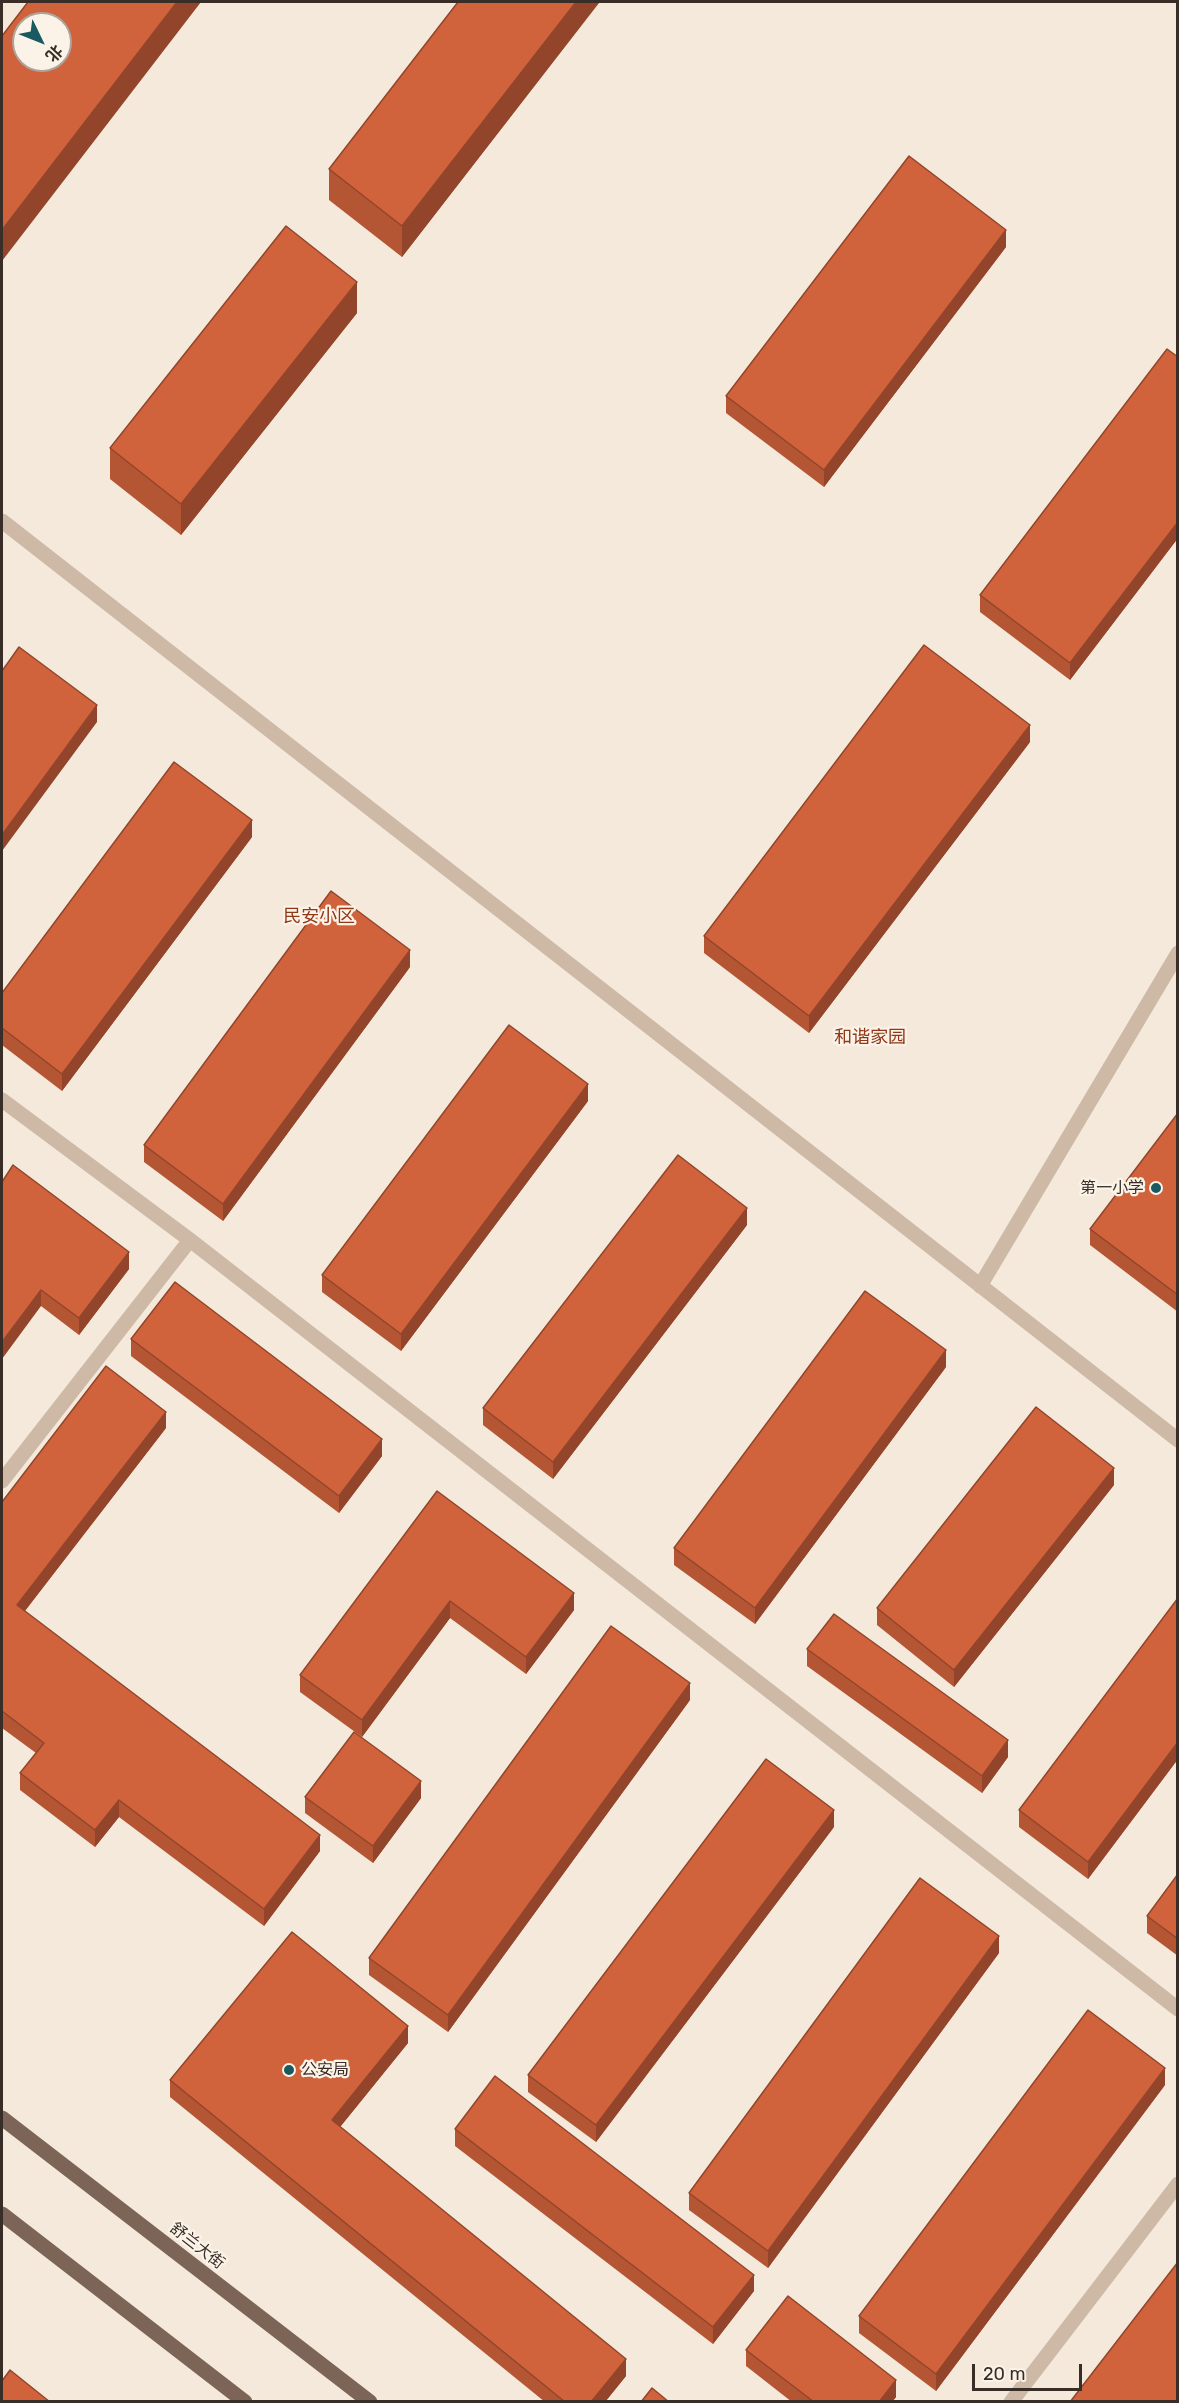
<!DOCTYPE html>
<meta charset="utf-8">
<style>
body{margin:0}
#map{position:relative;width:1179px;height:2403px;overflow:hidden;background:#f4e9db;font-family:Rubik,"Noto Sans SC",sans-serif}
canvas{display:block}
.frame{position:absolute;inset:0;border:3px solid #392d27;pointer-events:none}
.north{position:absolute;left:12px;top:12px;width:60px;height:60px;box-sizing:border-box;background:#fbf3e8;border:2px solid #ada49b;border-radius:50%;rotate:133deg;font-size:16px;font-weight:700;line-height:24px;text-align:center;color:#392d27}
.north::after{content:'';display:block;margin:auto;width:21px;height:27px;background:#19595f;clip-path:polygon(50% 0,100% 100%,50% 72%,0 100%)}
.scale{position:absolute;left:972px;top:2364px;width:110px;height:27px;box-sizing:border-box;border:3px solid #392d27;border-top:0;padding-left:8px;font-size:18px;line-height:21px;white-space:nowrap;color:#392d27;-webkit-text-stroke:4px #fbf3e8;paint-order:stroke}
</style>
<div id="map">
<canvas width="1179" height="2403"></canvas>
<div class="frame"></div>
<div class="north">北</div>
<div class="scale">20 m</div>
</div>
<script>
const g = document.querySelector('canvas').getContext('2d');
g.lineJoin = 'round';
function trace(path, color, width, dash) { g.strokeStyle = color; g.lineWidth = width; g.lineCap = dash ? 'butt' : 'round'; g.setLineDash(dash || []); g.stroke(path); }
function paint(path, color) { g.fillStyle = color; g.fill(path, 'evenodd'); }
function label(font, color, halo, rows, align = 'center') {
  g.font = font + ' Rubik,"Noto Sans SC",sans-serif'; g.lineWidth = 4.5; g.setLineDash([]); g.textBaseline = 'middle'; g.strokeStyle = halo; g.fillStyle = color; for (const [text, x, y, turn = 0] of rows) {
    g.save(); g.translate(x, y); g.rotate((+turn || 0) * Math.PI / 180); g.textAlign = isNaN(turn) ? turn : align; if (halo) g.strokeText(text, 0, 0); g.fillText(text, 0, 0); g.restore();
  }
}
const street = new Path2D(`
 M2 521 1178 1440
 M2 1100 190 1240 1178 2009
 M980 1286 1178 953
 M2 1481 190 1240
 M1011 2402 1178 2184`);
const primary = new Path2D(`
 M2 2118 370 2402
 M2 2214 245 2402`);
const wall = new Path2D(`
 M599 2 402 257 329 200V169Z
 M1006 247 824 487 726 413V396Z
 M357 313 181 535 110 479V448Z
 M1178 357V538L1070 680 980 612V595Z
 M1030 742 809 1033 704 953V936Z
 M252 837 62 1091 2 1045V993Z
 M410 967 223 1221 144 1162V1145Z
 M588 1101 401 1351 322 1292V1275Z
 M1178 1113V1312L1090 1245V1229Z
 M2 1182 129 1269 79 1335 41 1306Z
 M747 1225 553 1479 483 1425V1408Z
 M131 1339 382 1456 339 1513 131 1356Z
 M946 1367 755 1624 674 1565V1548Z
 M166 1428 25 1611 320 1851 264 1926 119 1817 95 1847 20 1790V1773L36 1753 2 1728V1502Z
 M1114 1485 954 1687 877 1625V1608Z
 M437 1491 574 1610 526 1674 450 1618 362 1737 300 1692V1675Z
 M1178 1598V1759L1088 1879 1019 1827V1810Z
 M807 1649 1008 1757 982 1793 807 1666Z
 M690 1700 448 2032 369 1975V1958Z
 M305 1797 421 1798 373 1863 305 1813Z
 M834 1827 596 2142 528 2092V2075Z
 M1178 1874V1956L1147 1933V1916Z
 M999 1953 768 2268 689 2210V2193Z
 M408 2043 340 2127 626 2376 605 2402H545L170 2097V2080Z
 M1165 2085 936 2391 859 2333V2316Z
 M455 2129 754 2291 713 2344 455 2146Z
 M746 2350 896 2397 892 2402H792L746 2366Z`);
const shadedWall = new Path2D(`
 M177 2H201L2 261V230Z
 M576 2H599V3L402 257V226Z
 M1006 230V247L824 487V470Z
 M357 282V313L181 535V504Z
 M1178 522V538L1070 680V663Z
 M97 705V722L2 851V835Z
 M1030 725V742L809 1033V1016Z
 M252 820V837L62 1091V1074Z
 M410 950V967L223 1221V1204Z
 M588 1084V1101L401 1351V1334Z
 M747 1208V1225L553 1479V1462Z
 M129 1252V1269L79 1335V1318Z
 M41 1290V1306L2 1359V1342Z
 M946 1350V1367L755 1624V1608Z
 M166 1412V1428L17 1621V1605Z
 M382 1439V1456L339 1513V1496Z
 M1114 1468V1485L954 1687V1670Z
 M574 1593V1610L526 1674V1657Z
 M450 1601V1618L362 1737V1720Z
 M690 1683V1700L448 2032V2015Z
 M1008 1740V1757L982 1793V1776Z
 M1178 1742V1759L1088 1879V1862Z
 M421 1781V1798L373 1863V1846Z
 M119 1800V1817L95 1847V1830Z
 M834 1810V1827L596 2142V2125Z
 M320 1835V1851L264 1926V1909Z
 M999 1936V1953L768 2268V2251Z
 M408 2026V2043L332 2137V2120Z
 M1165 2068V2085L936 2391V2374Z
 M754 2275V2291L713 2344V2327Z
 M626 2359V2376L605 2402H591Z
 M896 2380V2397L892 2402H879Z`);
const building = new Path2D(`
 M28 2H177L2 230V36ZM24 24H60V60H24Z
 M458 2H576L402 226 329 169Z
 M909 156 1006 230 824 470 726 396Z
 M286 226 357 282 181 504 110 448Z
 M1167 349 1178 357V522L1070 663 980 595Z
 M924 645 1030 725 809 1016 704 936Z
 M19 647 97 705 2 835V671Z
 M174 762 252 820 62 1074 2 1028V993Z
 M331 891 410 950 223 1204 144 1145Z
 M509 1025 588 1084 401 1334 322 1275Z
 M1178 1113V1295L1090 1229Z
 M678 1155 747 1208 553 1462 483 1408Z
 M13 1165 129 1252 79 1318 41 1290 2 1342V1182Z
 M175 1282 382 1439 339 1496 131 1339Z
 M865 1291 946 1350 755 1608 674 1548Z
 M106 1366 166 1412 17 1605 320 1835 264 1909 119 1800 95 1830 20 1773 44 1743 2 1711V1502Z
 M1036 1407 1114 1468 954 1670 877 1608Z
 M437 1491 574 1593 526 1657 450 1601 362 1720 300 1675Z
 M1178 1598V1742L1088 1862 1019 1810Z
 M834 1614 1008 1740 982 1776 807 1649Z
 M611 1626 690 1683 448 2015 369 1958Z
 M354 1732 421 1781 373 1846 305 1797Z
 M766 1759 834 1810 596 2125 528 2075Z
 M1178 1874V1939L1147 1916Z
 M920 1878 999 1936 768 2251 689 2193Z
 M292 1932 408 2026 332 2120 626 2359 591 2402H565L170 2080Z
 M1088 2010 1165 2068 936 2374 859 2316Z
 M495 2076 754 2275 713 2327 455 2129Z
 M1178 2262V2402H1070Z
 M788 2296 896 2380 879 2402H814L746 2350Z
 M10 2370 50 2402H2V2381Z
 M652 2388 669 2402H641Z`);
const markers = [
 [1156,1188,6,"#19595f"],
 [289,2070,6,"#19595f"]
];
const poiNames = [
 ["第一小学",1144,1188],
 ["公安局",301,2070,"left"]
];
const streetNames = [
 ["舒兰大街",197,2246,38]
];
const neighbourhoodNames = [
 ["民安小区",319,917],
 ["和谐家园",870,1038]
];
trace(street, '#ceb9a6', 15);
trace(primary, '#7c6457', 15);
paint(wall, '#b45534');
paint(shadedWall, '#92452a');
paint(building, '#d1633c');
trace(building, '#92452a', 1.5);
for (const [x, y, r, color] of markers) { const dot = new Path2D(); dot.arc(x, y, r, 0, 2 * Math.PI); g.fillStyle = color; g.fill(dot); trace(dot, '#fbf3e8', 2); }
label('16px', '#392d27', '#fbf3e8', poiNames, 'right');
label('16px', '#392d27', '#fbf3e8', streetNames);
label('18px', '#903718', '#fbf3e8', neighbourhoodNames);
</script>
